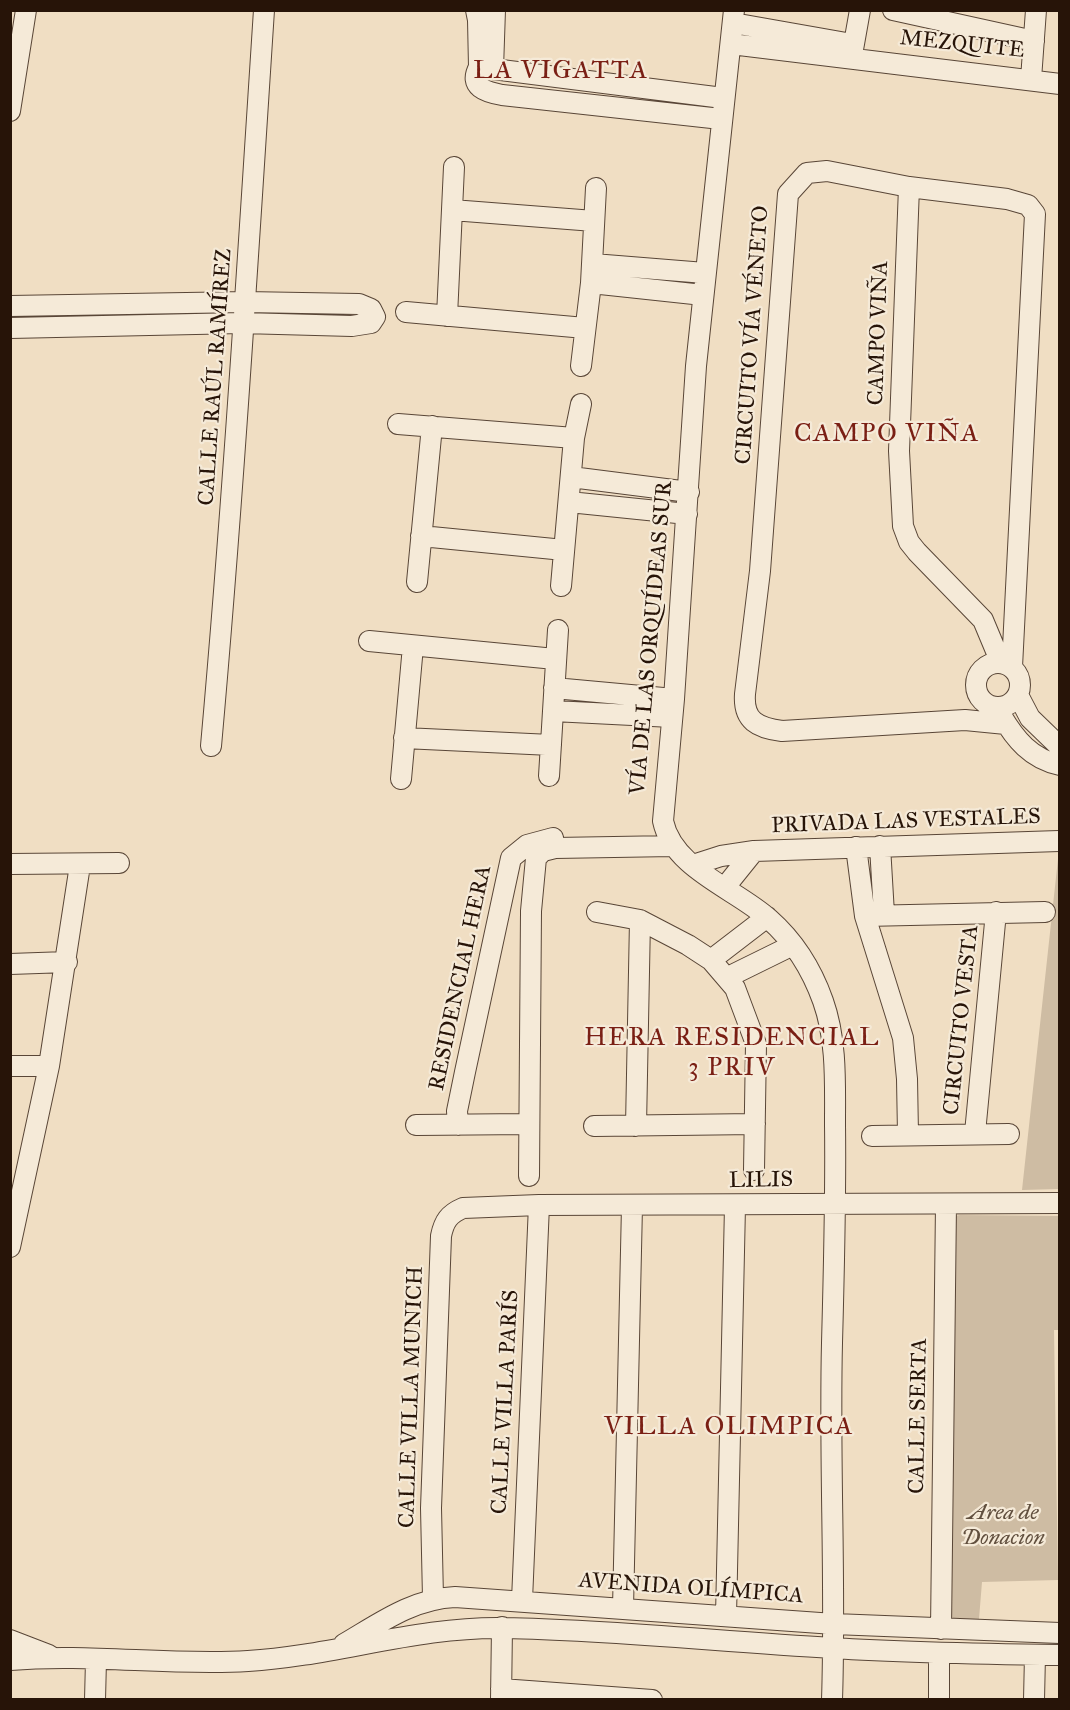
<!DOCTYPE html>
<meta charset="utf-8">
<style>
body{margin:0}
#map{position:relative;width:1070px;height:1710px;overflow:hidden;background:#f0dec3;font-family:"IM FELL Great Primer",serif}
canvas{display:block}
.frame{position:absolute;inset:0;border:12px solid #271408;pointer-events:none}
</style>
<div id="map">
<canvas width="1070" height="1710"></canvas>
<div class="frame"></div>
</div>
<script>
const g = document.querySelector('canvas').getContext('2d');
g.lineJoin = 'round';
function paint(path, color) { g.fillStyle = color; g.fill(path, 'evenodd'); }
function trace(path, color, width, dash) { g.strokeStyle = color; g.lineWidth = width; g.lineCap = dash ? 'butt' : 'round'; g.setLineDash(dash || []); g.stroke(path); }
function label(font, color, halo, rows, align = 'center') {
  g.font = font + ' "IM FELL Great Primer",serif'; g.lineWidth = 4.5; g.setLineDash([]); g.textBaseline = 'middle'; g.strokeStyle = halo; g.fillStyle = color; for (const [text, x, y, turn = 0] of rows) {
    g.save(); g.translate(x, y); g.rotate((+turn || 0) * Math.PI / 180); g.textAlign = isNaN(turn) ? turn : align; if (halo) g.strokeText(text, 0, 0); g.fillText(text, 0, 0); g.restore();
  }
}
const green = new Path2D(`
 M1058 859 1059 1189 1022 1190Z
 M960 1215 1059 1216 1060 1330H1054L1058 1580 982 1582 979 1619 956 1621 949 1614 955 1216Z`);
const minor = new Path2D(`
 M476 10 478 20 479 67
 M734 10 696 366 674 699 663 821C673 869 736 889 769 919 794 941 812 970 823 1001 837 1040 835 1084 835 1124 836 1197 834 1270 832 1343 829 1462 836 1581 832 1700
 M893 10 1034 41
 M733 23 852 44
 M731 44 1060 84
 M852 55 860 10
 M493 69 495 10
 M1031 79 1036 10
 M10 111 26 10
 M721 119 502 95C486 92 468 87 479 67L493 69 723 98
 M909 187 899 451 903 526 909 542 917 552 983 620 1001 663
 M452 210 594 221
 M593 264 705 273
 M591 283 703 295
 M10 306 245 302 359 304 371 309 375 317 371 323 352 326 242 323 10 328
 M406 312 585 328
 M447 316 454 167
 M581 366 591 283 596 188
 M398 424 574 438
 M571 477 689 492
 M569 502 687 514
 M421 536 564 550
 M417 582 432 426
 M561 586 574 438 581 404
 M369 641 555 659
 M976 685a22 22 0 1 1 44 0a22 22 0 1 1-44 0Z
 M554 688 674 699
 M1018 695 1030 718 1060 747
 M553 711 672 717
 M1001 715C1015 739 1031 759 1060 765
 M1006 724 965 720 782 731C758 728 743 721 745 694L760 571 788 194 807 173 827 171 909 187 1007 199 1028 205 1035 214 1012 667
 M404 738 551 745
 M211 746C233 501 248 256 264 10
 M549 776 558 630
 M401 779 413 646
 M880 846 884 914
 M856 847 865 916 903 1038 907 1079 908 1134
 M10 864 119 863
 M693 865 721 856 754 851 1059 841
 M725 887 754 851
 M597 912 640 920 688 945 711 960 735 988 756 1044 754 1170
 M865 916 1045 912
 M711 960 767 917
 M10 964 67 962
 M728 977 793 945
 M10 1066H49
 M416 1125 528 1124
 M458 1125 457 1111 465 1072 511 858 527 845 553 838
 M594 1126 755 1124
 M636 1126 640 920
 M975 1133 996 912
 M872 1136 1009 1134
 M529 1176 531 911 536 858 543 851 555 848 673 846
 M10 1247 49 1066 80 865
 M433 1598 431 1508 441 1236C444 1221 449 1214 463 1208L539 1205 1060 1203
 M522 1600 539 1205
 M623 1608 632 1206
 M726 1616 735 1206
 M941 1629 946 1204
 M10 1640 49 1655
 M344 1644C380 1623 412 1599 455 1597L834 1624 1060 1633
 M10 1660C89 1653 169 1666 248 1661 334 1656 418 1626 505 1628 614 1630 723 1642 832 1648 908 1653 984 1654 1060 1655
 M501 1689 652 1700
 M95 1700 96 1660
 M501 1700 502 1627
 M939 1700V1653
 M1034 1700 1035 1655`);
const streetNames = [
 ["MEZQUITE",962,45,6],
 ["CAMPO VIÑA",879,333,-88],
 ["CIRCUITO VÍA VÉNETO",753,335,-86],
 ["CALLE RAÚL RAMÍREZ",216,377,-86],
 ["VÍA DE LAS ORQUÍDEAS SUR",652,638,-85],
 ["PRIVADA LAS VESTALES",906,822,-2],
 ["RESIDENCIAL HERA",461,978,-78],
 ["CIRCUITO VESTA",962,1020,-84],
 ["LILIS",761,1181,-1],
 ["CALLE VILLA MUNICH",412,1397,-88],
 ["CALLE VILLA PARÍS",506,1402,-87],
 ["CALLE SERTA",919,1416,-89],
 ["AVENIDA OLÍMPICA",691,1589,4]
];
const parkNames = [
 ["Area de",1003,1514],
 ["Donacion",1003,1539]
];
const quarterNames = [
 ["LA VIGATTA",561,72],
 ["CAMPO VIÑA",887,435],
 ["HERA RESIDENCIAL",732,1039],
 ["3 PRIV",732,1069],
 ["VILLA OLIMPICA",729,1428]
];
paint(green, '#cebca3');
trace(minor, '#594637', 22);
trace(minor, '#f5ead8', 20);
label('22px', '#271408', '#f5ead8', streetNames);
label('italic 22px', '#614f3e', '#f5ead8', parkNames);
g.letterSpacing = '1.5px';
label('26px', '#7a1f14', '#f5ead8', quarterNames);
g.letterSpacing = '0px';
</script>
